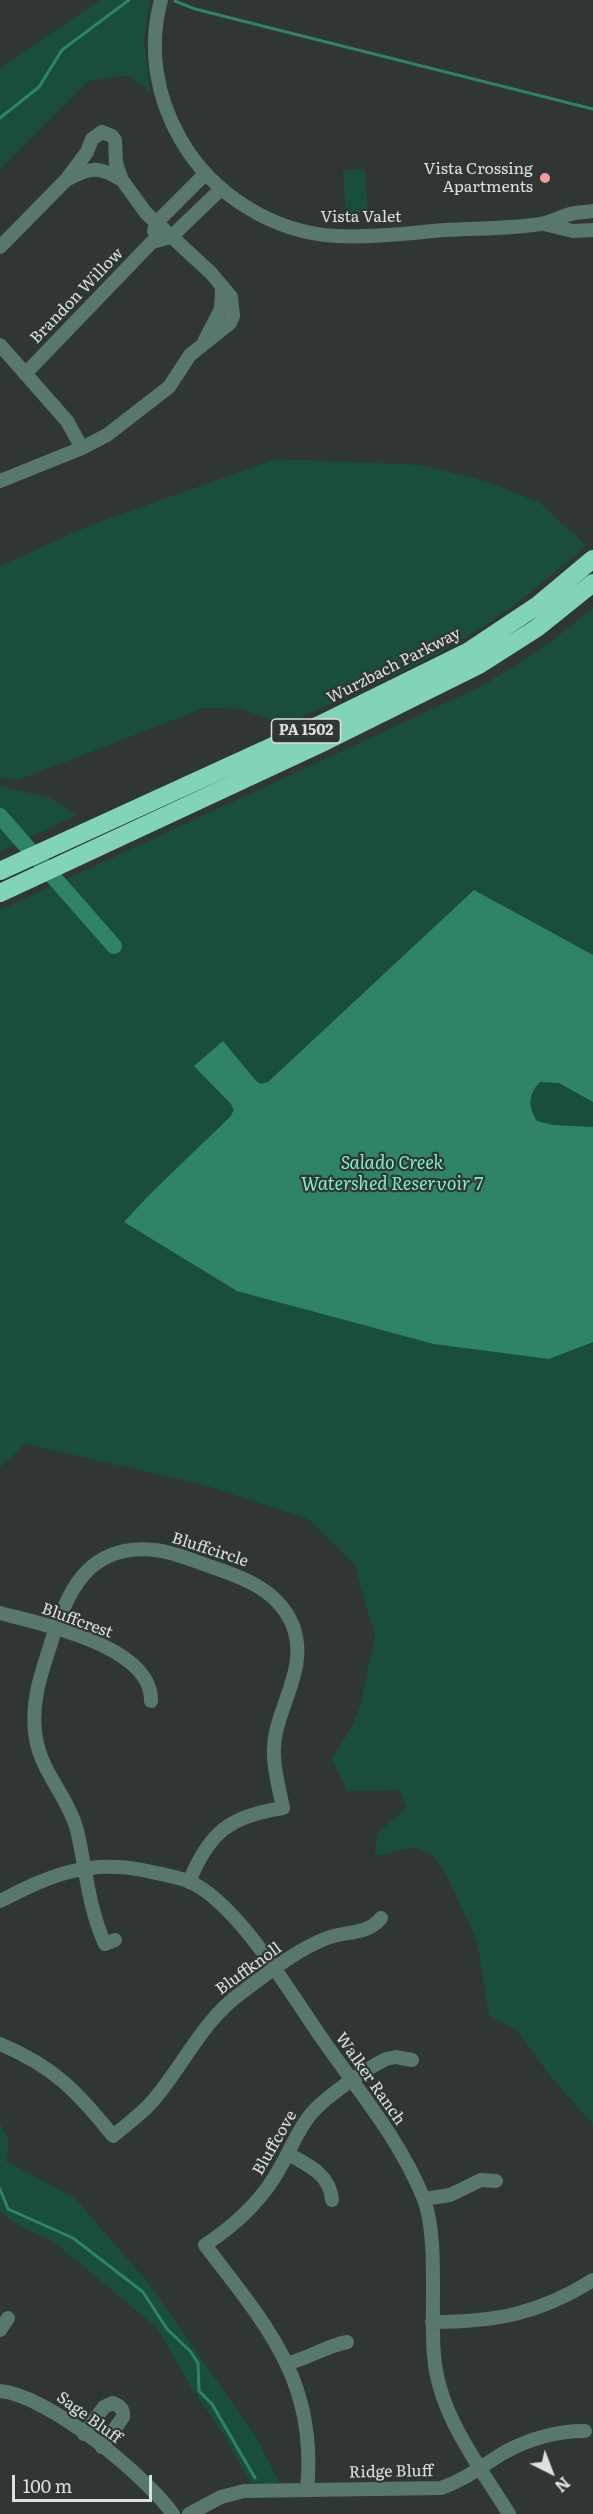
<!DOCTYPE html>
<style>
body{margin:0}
#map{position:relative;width:593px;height:2514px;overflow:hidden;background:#2f3633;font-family:Literata,serif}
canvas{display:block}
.north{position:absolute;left:521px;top:2442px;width:60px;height:60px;-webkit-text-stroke:4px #2f3633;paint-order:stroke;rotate:138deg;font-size:16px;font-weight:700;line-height:24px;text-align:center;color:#dce0de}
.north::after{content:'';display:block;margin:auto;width:21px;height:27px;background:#dce0de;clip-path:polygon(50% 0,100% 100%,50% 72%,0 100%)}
.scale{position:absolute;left:12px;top:2475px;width:140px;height:27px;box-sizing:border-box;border:3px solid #dce0de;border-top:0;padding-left:8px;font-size:18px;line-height:21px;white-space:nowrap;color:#dce0de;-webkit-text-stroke:4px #2f3633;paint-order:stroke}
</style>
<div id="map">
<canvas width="593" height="2514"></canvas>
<div class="north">N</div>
<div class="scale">100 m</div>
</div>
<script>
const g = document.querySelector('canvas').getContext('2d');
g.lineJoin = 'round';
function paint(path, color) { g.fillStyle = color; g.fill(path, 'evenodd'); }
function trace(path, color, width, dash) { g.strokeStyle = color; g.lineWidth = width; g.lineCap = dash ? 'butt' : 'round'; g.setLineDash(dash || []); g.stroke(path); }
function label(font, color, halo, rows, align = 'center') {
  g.font = font + ' Literata,serif'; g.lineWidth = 4.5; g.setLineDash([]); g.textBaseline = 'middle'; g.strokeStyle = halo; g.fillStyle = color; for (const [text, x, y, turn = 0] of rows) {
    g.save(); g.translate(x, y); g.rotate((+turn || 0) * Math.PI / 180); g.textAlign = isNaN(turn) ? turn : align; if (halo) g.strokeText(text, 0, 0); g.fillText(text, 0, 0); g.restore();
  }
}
const green = new Path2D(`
 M100 0H150L144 38 150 93 129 75 88 81 0 169V68Z
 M365 169 368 214 346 215 343 170Z
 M276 459 421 465 488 482 540 503 586 545C541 586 493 624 439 653 389 679 336 701 285 725L242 709 204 708 18 780 0 778V566L91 525Z
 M593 608V2124L550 2076 518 2031 489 2015 477 1941 447 1876 434 1856 415 1847 375 1856 377 1834 406 1808 400 1790 347 1791 332 1759 353 1725 361 1703 375 1636 354 1563 308 1519 201 1484 25 1444 0 1467V910L484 685 547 645Z
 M0 786 48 797 77 815 0 852Z
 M0 2123 9 2141 6 2161 76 2199 150 2285 256 2437 280 2484 252 2485 224 2435 191 2387 157 2328 54 2242 14 2223 0 2211Z`);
const water = new Path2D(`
 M474 890 593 955V1102L559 1083 540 1082C528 1094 528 1107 537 1121L553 1125 593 1127V1342L549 1359 434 1344 237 1291 124 1222 150 1194 230 1117 234 1110 231 1104 194 1066 223 1041 256 1081 261 1084 268 1082Z`);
const stream = new Path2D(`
 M175 1 195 9 593 109
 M0 118 39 87 62 50 129 0
 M0 2189 8 2209 73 2238 143 2292 167 2329 190 2351 198 2363 199 2391 212 2404 255 2478`);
const river = new Path2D(`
 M0 816 114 946`);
const minor = new Path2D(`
 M161 0C148 48 156 97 181 140 212 194 273 233 337 236 372 238 410 233 445 230 477 228 509 229 540 224 552 222 563 215 575 213 581 212 587 212 593 211
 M68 179C91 167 99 166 122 180
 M544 224 573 231 593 230
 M154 231 156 223 205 174
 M0 247 66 180 87 152 92 139 102 132 112 136 115 140 116 163 122 180 146 213 211 273 231 297 233 316 230 323 190 355 169 387 107 435 82 448 0 481
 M205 340 221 309 222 289
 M0 345 67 421 82 448
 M25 374 152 242 171 237 221 189
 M0 1613C41 1624 153 1646 151 1701
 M0 1901C22 1890 45 1878 69 1872 96 1865 120 1865 147 1871 161 1874 175 1876 188 1881 237 1901 292 1996 323 2040 358 2090 400 2140 423 2197 439 2236 430 2311 434 2355 438 2414 479 2465 509 2514
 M115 1940 105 1944C88 1907 86 1868 77 1830 68 1797 42 1773 36 1739 30 1706 40 1677 50 1646 67 1592 87 1543 155 1550 174 1552 194 1561 212 1567 245 1578 279 1591 293 1626 307 1664 284 1696 276 1732 270 1757 278 1783 283 1808 230 1816 209 1832 189 1882
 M0 2044C54 2067 77 2091 113 2136 126 2125 140 2115 151 2103 183 2067 201 2022 241 1993 268 1973 296 1950 327 1938 345 1931 368 1935 381 1918
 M288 2154C308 2165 330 2174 332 2200
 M424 2199 450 2195 481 2180 496 2181
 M432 2322C494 2322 540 2314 593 2280
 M0 2330 8 2318
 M288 2363C309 2358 326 2346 347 2342
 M0 2391C49 2396 144 2474 173 2514
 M84 2434 104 2407 113 2403C120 2406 124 2409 123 2417L102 2447
 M307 2490C318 2381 266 2325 205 2245 237 2224 263 2200 281 2166 291 2149 298 2129 311 2114 325 2097 366 2069 386 2059L396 2057 412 2060
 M189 2514 221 2497 244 2491 441 2488C465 2480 483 2465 505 2452 531 2438 556 2431 585 2431`);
const highway = new Path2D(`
 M0 871 319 725 469 651 538 605 593 559
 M0 893 326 741 479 665 537 628 593 583`);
const markers = [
 [545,178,6,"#f59b9c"]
];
const shields = [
 [306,731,69]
];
const shieldNames = [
 ["PA 1502",306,731]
];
const poiNames = [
 ["Vista Crossing",533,169],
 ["Apartments",533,187]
];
const streetNames = [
 ["Vista Valet",361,217],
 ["Brandon Willow",77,296,-46],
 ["Wurzbach Parkway",394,666,-27],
 ["Bluffcircle",210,1550,18],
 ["Bluffcrest",77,1621,20],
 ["Bluffknoll",249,1969,-36],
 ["Walker Ranch",370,2079,55],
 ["Bluffcove",275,2143,-60],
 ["Sage Bluff",89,2418,36],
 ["Ridge Bluff",391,2472,-1]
];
const waterNames = [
 ["Salado Creek",392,1164],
 ["Watershed Reservoir 7",392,1185]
];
paint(green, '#194e3d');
paint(water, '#2f8368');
trace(stream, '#2f8368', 3);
trace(river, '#2f8368', 16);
trace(minor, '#58786b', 14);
trace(highway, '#82d4b6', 18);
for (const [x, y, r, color] of markers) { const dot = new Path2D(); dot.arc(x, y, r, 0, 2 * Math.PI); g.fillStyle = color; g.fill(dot); trace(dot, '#2f3633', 2); }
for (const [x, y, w] of shields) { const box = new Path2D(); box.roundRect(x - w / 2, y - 12, w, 24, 4.5); g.fillStyle = '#2f3633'; g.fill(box); trace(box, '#dce0de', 1.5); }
label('bold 15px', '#dce0de', null, shieldNames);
label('16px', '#dce0de', '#2f3633', poiNames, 'right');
label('16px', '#dce0de', '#2f3633', streetNames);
label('italic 18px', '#7df1c9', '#2f3633', waterNames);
</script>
